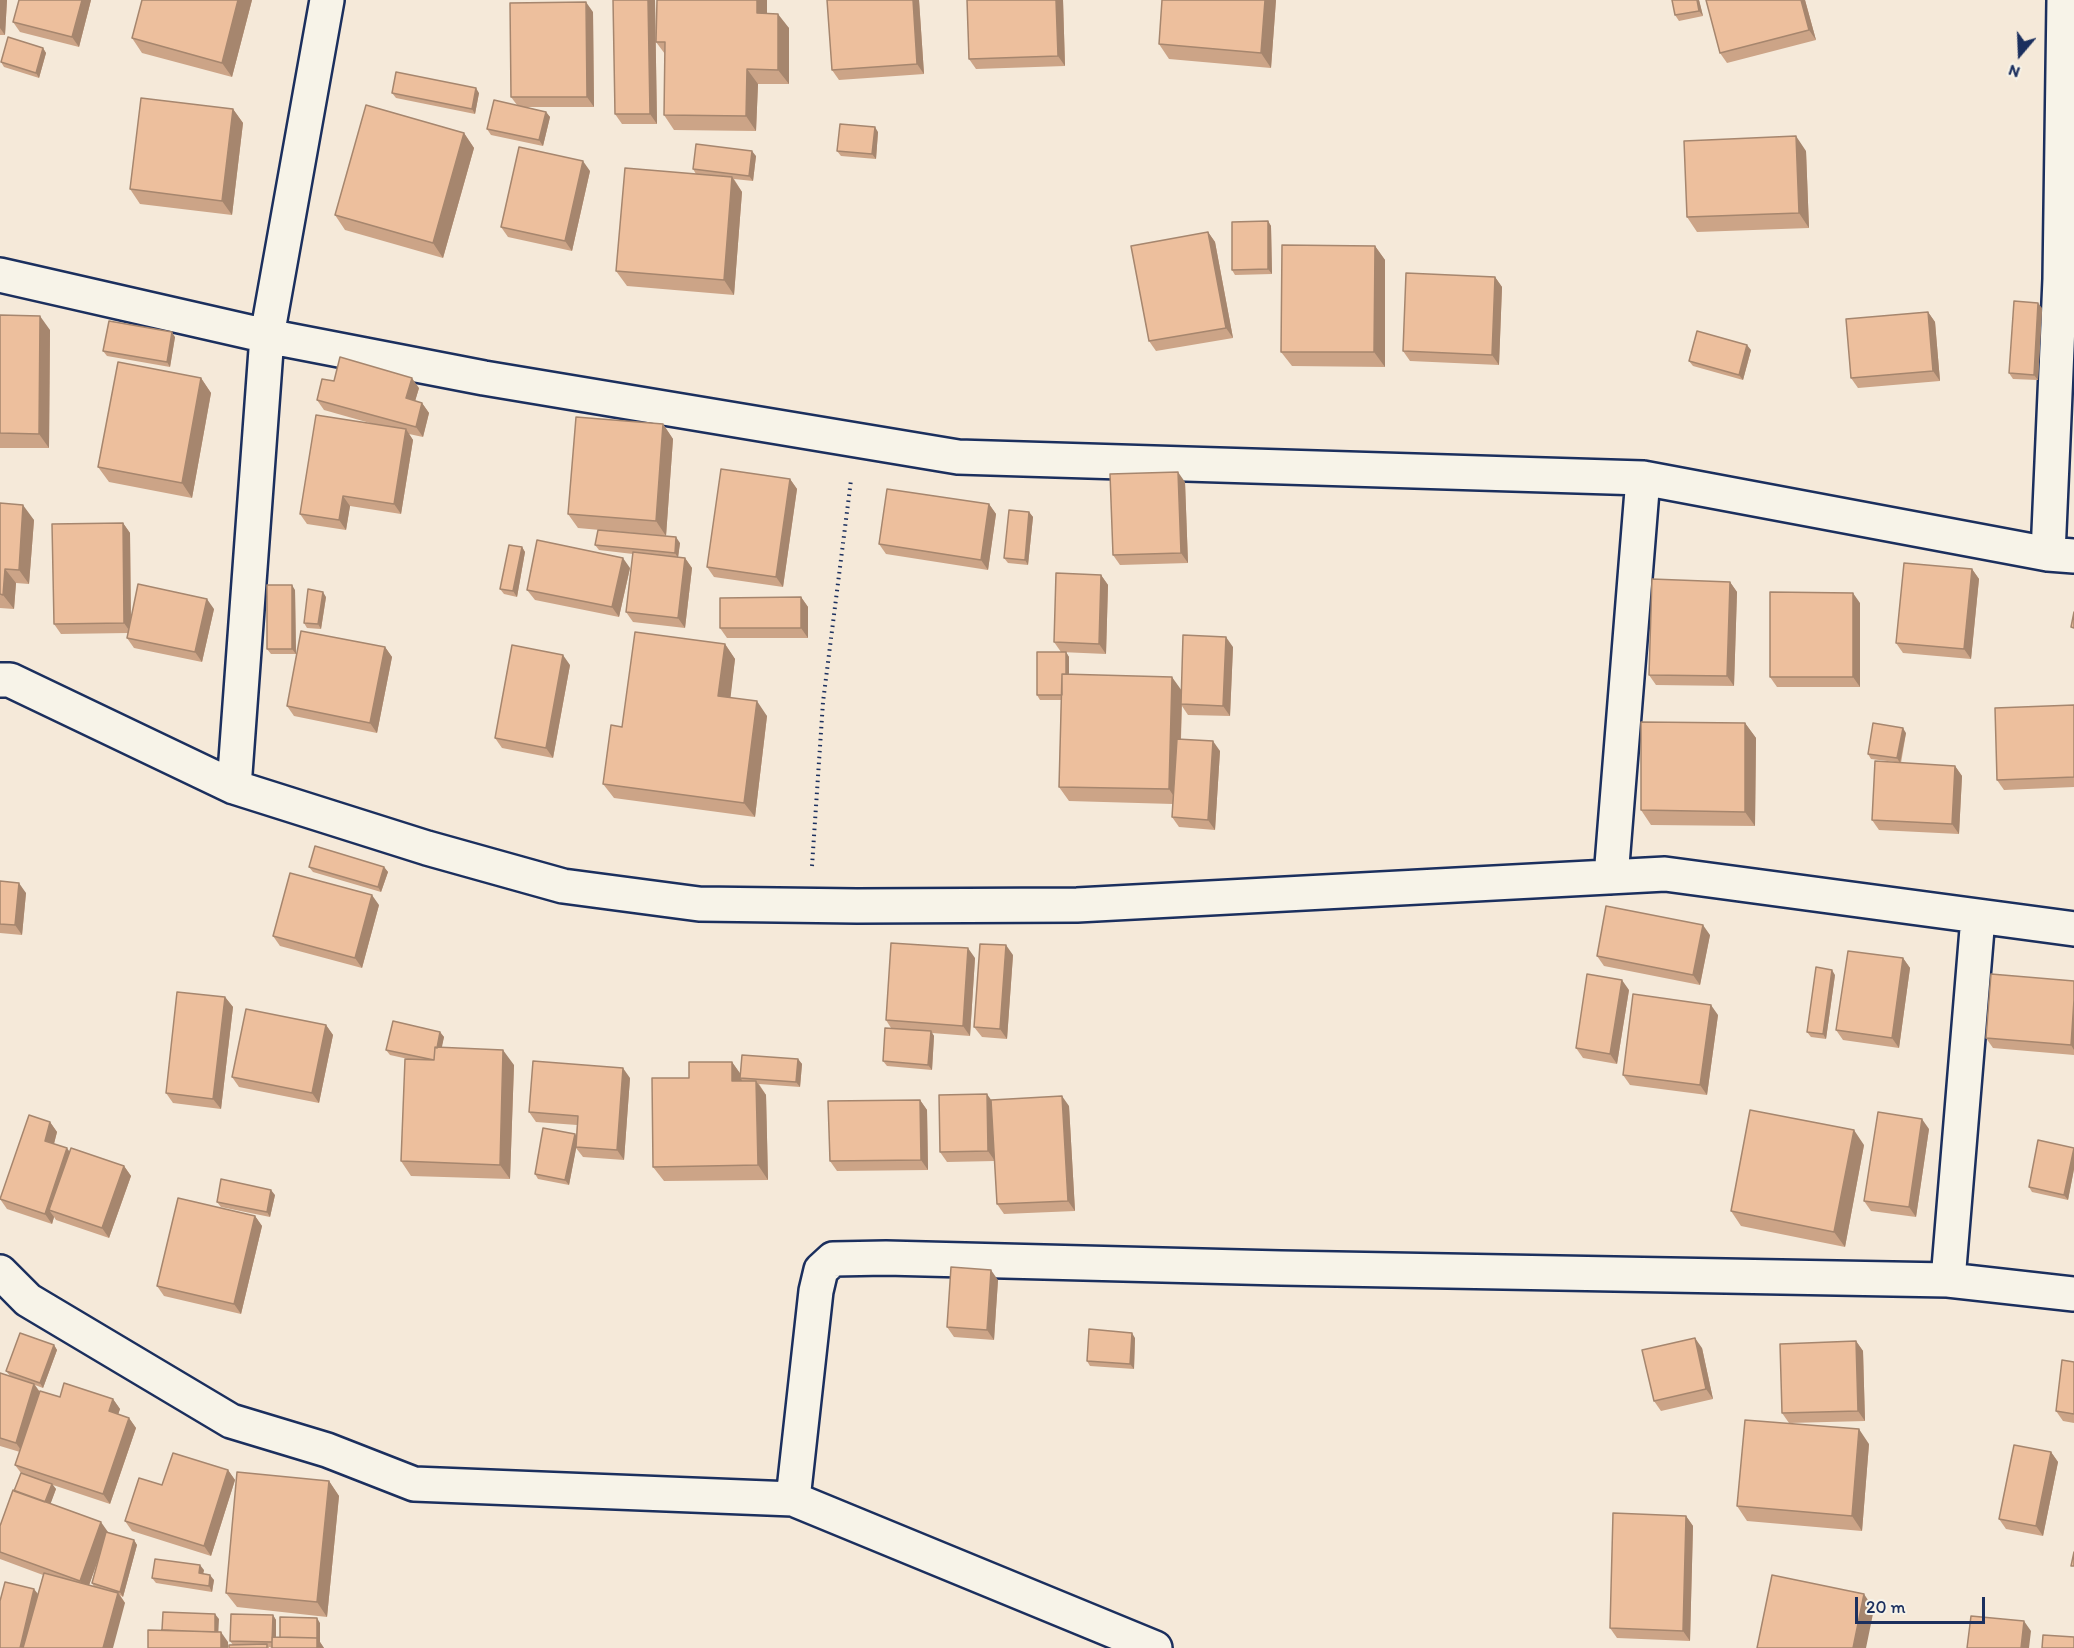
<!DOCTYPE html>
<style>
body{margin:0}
#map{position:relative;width:2074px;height:1648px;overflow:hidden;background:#f5e9d9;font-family:Itim,sans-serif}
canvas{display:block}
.north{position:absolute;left:1990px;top:24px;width:60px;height:60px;-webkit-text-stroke:4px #f7f3e8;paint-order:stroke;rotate:199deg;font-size:16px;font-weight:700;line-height:24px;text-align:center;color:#1b2f5e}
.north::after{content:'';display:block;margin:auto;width:21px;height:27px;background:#1b2f5e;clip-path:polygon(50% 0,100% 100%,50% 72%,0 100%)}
.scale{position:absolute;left:1855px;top:1597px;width:130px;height:27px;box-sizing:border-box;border:3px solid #1b2f5e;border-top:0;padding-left:8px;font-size:18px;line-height:21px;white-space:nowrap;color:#1b2f5e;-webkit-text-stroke:4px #f7f3e8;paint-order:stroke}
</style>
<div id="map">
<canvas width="2074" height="1648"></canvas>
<div class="north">N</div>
<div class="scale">20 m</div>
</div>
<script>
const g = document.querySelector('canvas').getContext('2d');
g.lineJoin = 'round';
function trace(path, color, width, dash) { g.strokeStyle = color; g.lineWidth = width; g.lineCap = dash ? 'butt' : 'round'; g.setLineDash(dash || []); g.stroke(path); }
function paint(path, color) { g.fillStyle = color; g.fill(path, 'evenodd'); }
const path = new Path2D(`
 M812 866 823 702 851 480`);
const minor = new Path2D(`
 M0 275 267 336 484 378 958 457 1643 478 2048 554 2074 556
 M2048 554 2060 279 2064 0
 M0 680H10L234 787 427 848 563 886 699 904 857 906 1077 905 1665 874 2074 929
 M234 787 267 336 327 0
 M1611 877 1643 478
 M0 1272 28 1300 231 1421 327 1450 414 1484 793 1499 1155 1648
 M1948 1280 1978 917
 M793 1499 816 1291 821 1270 833 1259 886 1258 1281 1268 1948 1280 2074 1294`);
const wall = new Path2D(`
 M0 0H7L5 35H0Z
 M91 0 79 47 20 32 13 22Z
 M142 0H252L232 77 142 53 132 38Z
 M613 0H655L657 124H622L615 114Z
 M827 0H919L924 74 839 80 832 70Z
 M967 0H1063L1065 66 976 69 969 59Z
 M1276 0 1271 68 1169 59 1159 44Z
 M1699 0 1703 16 1679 21 1675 15Z
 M1805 0 1816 40 1727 63 1720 53Z
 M593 12 594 107H526L546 112 550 117 543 146 491 135 487 129 517 105 511 97Z
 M767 13 789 28V84H758L756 131 674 130 664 115 665 54 656 42Z
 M43 48 46 53 39 78 4 67 1 62Z
 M392 93H479L475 114 396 98Z
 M233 109 243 123 232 215 140 204 130 189Z
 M878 132 876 159 841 156 837 151Z
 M464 133 474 148 443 258 345 230 335 215Z
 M1806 151 1809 228 1697 232 1687 217Z
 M756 156 753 181 734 179 742 192 734 295 627 286 616 271 696 174 693 169Z
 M590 171 572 251 508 237 501 227Z
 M1268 221 1271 226 1272 274 1235 275 1232 270Z
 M1208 232 1215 242 1233 338 1156 351 1149 341Z
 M1375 246 1385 260V367L1292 366 1281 352Z
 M1495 277 1502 287 1499 365 1410 361 1403 351Z
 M2042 308 2038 380 2013 379 2009 373Z
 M1928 312 1935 322 1940 381 1858 388 1851 378Z
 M0 315 50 330 49 448H0Z
 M175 337 170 367 107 356 103 351Z
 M1751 350 1743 380 1693 366 1689 361Z
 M201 378 211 393 192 498 109 482 98 467Z
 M334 381 419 388 415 401 422 403 429 413 423 437 409 434 413 440 401 514 350 506 346 530 307 524 300 514 377 425 324 410 317 400Z
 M663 424 673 439 666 536 578 528 568 514Z
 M790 479 797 489 783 587 714 577 707 567Z
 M1185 482 1188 563 1120 565 1113 555Z
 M0 503 34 520 29 584 16 583 14 609 0 608Z
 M989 504 996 514 988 570 886 554 879 544Z
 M1029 512 1033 517 1028 565 1008 563 1004 558Z
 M123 523 130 533 131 617 214 609 202 662 134 648 127 638 128 633 61 634 54 624Z
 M680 543 678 557 685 558 692 568 685 628 633 622 626 612 633 554 599 550 595 545Z
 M522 547 525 552 517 597 504 594 500 589Z
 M630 568 619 617 535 600 527 590Z
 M1972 569 1979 579 1971 659 1903 653 1896 643Z
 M1101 575 1108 585 1106 654 1061 652 1054 642Z
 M1730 582 1737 592 1734 686 1656 685 1649 675Z
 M295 590 296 654H271L267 649Z
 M326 597 321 629 307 628 304 623Z
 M801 597 808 607V638H727L720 628Z
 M1860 603V687H1777L1770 677Z
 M725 644 735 659 730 697 767 716 755 817 614 798 603 784 622 727Z
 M385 647 392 657 377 733 294 716 287 706Z
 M1233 647 1230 716 1188 715 1182 706 1181 739 1220 751 1215 830 1179 827 1172 817 1173 804 1069 801 1059 787 1061 700H1040L1037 695 1066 652 1069 657V674L1181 690Z
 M570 665 553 758 502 748 495 738Z
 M2074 705V787L2004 790 1997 780Z
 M1745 723 1756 738 1755 826 1651 825 1641 810Z
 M1906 733 1901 763 1955 766 1962 776 1959 834 1879 830 1872 820 1895 762 1871 759 1868 754Z
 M309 867H384L388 872 381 892 313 872Z
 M0 881 26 893 22 935 0 933Z
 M379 905 362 968 280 946 273 936Z
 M1710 935 1700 985 1604 966 1597 956Z
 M1013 955 1007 1039 982 1037 974 1027Z
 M975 958 970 1036 932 1033 934 1036 932 1070 887 1066 883 1061 891 1028 886 1020Z
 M1903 958 1910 968 1899 1048 1843 1040 1836 1030Z
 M1835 975 1826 1039 1811 1037 1807 1032Z
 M2074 981V1055L1993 1048 1986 1038Z
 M1629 990 1617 1064 1583 1058 1576 1048Z
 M225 997 233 1007 221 1109 173 1103 166 1093Z
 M1718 1015 1707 1095 1630 1085 1623 1075Z
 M326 1025 333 1035 319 1103 239 1087 232 1077Z
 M440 1032 444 1037 441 1048 514 1065 510 1179 411 1176 401 1161 408 1059 390 1055 386 1050Z
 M798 1059 802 1064 800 1087 759 1084 766 1095 768 1180 664 1181 653 1167 689 1078 732 1062 741 1075Z
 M630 1078 624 1160 583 1157 576 1148 569 1185 538 1179 535 1174 575 1134 576 1137 577 1125 536 1122 529 1112Z
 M920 1100 927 1110 928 1170 837 1171 830 1161Z
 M991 1100 1069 1106 1075 1211 1004 1214 997 1204 995 1161 947 1162 940 1152Z
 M50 1122 57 1132 54 1144 70 1152 124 1166 131 1176 109 1238 56 1220 54 1217 52 1224 7 1209 0 1199Z
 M1929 1129 1916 1217 1871 1211 1864 1201Z
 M1864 1145 1845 1247 1741 1226 1731 1211Z
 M2074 1148V1169L2068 1200 2032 1192 2029 1187Z
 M275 1195 270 1217 221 1207 217 1202Z
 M255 1216 262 1226 241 1314 164 1296 157 1286Z
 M998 1280 994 1340 954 1337 947 1327Z
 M1135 1338 1134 1369 1090 1366 1087 1361Z
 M1856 1341 1863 1351 1865 1421 1789 1423 1782 1413Z
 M54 1345 57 1350 43 1388 35 1385 40 1392 60 1397 113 1399 120 1409 118 1414 129 1418 136 1428 110 1504 53 1485 56 1489 50 1504 108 1533 134 1540 137 1545 123 1597 120 1595 125 1603 38 1594 43 1575 0 1559V1526L21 1473 15 1465 20 1452 0 1446V1373L10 1376 6 1371ZM100 1555 92 1583 94 1587 89 1585Z
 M1702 1348 1713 1399 1661 1411 1654 1401Z
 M2074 1362V1423L2063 1421 2056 1411Z
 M1869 1444 1862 1531 1747 1521 1737 1506Z
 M2051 1452 2058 1462 2043 1536 2006 1529 1999 1519Z
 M228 1470 235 1480 211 1556 132 1531 125 1521 162 1485Z
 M329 1481 339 1496 327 1617 237 1607 226 1593Z
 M1686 1516 1693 1526 1690 1641 1617 1638 1610 1628Z
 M204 1570 203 1574 214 1580 212 1592 156 1583 152 1578Z
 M273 1615 276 1620V1637H280L320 1623V1642L324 1648H272L269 1647V1648H229L233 1645 230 1641Z`);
const shadedWall = new Path2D(`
 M0 0H7L5 35 0 28Z
 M82 0H91L79 47 72 37Z
 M238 0H252L232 77 222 63Z
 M648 0H655L657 124 650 114Z
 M757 0H767V28L757 13Z
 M913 0H919L924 74 917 64Z
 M1056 0H1063L1065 66 1058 56Z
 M1265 0H1276L1271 68 1261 53Z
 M1697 0H1699L1703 16 1699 11Z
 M1801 0H1805L1816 40 1809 30Z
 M586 2 593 12 594 107 587 97Z
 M778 14 789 28V84L778 70Z
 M43 48 46 53 39 78 36 73Z
 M747 69 758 84 756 131 746 116Z
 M476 88 479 93 475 114 472 109Z
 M233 109 243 123 232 215 222 201Z
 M546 112 550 117 543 146 539 140Z
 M875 127 878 132 876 159 872 154Z
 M464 133 474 148 443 258 433 243Z
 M1796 136 1806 151 1809 228 1799 213Z
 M752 151 756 156 753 181 749 176Z
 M583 161 590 171 572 251 565 241Z
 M732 177 742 192 734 295 724 280Z
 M1268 221 1271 226 1272 274 1268 269Z
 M1208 232 1215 242 1233 338 1226 328Z
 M1375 246 1385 260V367L1374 352Z
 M1495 277 1502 287 1499 365 1492 355Z
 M2038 303 2042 308 2038 380 2034 375Z
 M1928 312 1935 322 1940 381 1933 371Z
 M40 316 50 330 49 448 39 434Z
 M172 332 175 337 170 367 167 362Z
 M1747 345 1751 350 1743 380 1739 375Z
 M201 378 211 393 192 498 182 483Z
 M412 378 419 388 413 408 406 398Z
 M422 403 429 413 423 437 416 427Z
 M663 424 673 439 666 536 656 521Z
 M406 429 413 440 401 514 394 504Z
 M1178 472 1185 482 1188 563 1181 553Z
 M790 479 797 489 783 587 776 577Z
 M343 496 350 506 346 530 339 520Z
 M989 504 996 514 988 570 981 560Z
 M23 505 34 520 29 584 19 570Z
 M1029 512 1033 517 1028 565 1025 560Z
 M123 523 130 533 131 633 124 623Z
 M676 537 680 543 678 558 675 553Z
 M522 547 525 552 517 597 513 591Z
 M623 558 630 568 619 617 612 607Z
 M685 558 692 568 685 628 678 618Z
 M5 569 16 583 14 609 3 595Z
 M1972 569 1979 579 1971 659 1964 649Z
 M1101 575 1108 585 1106 654 1099 644Z
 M1730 582 1737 592 1734 686 1727 676Z
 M292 585 295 590 296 654 292 649Z
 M323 592 326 597 321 629 318 624Z
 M1853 593 1860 603V687L1853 677Z
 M801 597 808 607V638L801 628Z
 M207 599 214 609 202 662 195 652Z
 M1226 637 1233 647 1230 716 1223 706Z
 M725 644 735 659 729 711 718 696Z
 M385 647 392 657 377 733 370 723Z
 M1066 652 1069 657V700L1066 695Z
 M563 655 570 665 553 758 546 748Z
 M1172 677 1182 691 1179 804 1169 789Z
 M757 701 767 716 755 817 744 803Z
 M1745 723 1756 738 1755 826 1745 812Z
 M1903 728 1906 733 1900 763 1897 758Z
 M1213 741 1220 751 1215 830 1208 820Z
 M1955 766 1962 776 1959 834 1952 824Z
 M384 867 388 872 381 892 378 887Z
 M19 883 26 893 22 935 15 925Z
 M372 895 379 905 362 968 355 958Z
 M1703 925 1710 935 1700 985 1693 975Z
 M1006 945 1013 955 1007 1039 1000 1029Z
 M968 948 975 958 970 1036 963 1026Z
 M1903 958 1910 968 1899 1048 1892 1038Z
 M1832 970 1835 975 1826 1039 1823 1034Z
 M1622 980 1629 990 1617 1064 1610 1054Z
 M225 997 233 1007 221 1109 213 1099Z
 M2074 1000V1050L2071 1045Z
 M1711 1005 1718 1015 1707 1095 1700 1085Z
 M326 1025 333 1035 319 1103 312 1093Z
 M931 1031 934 1036 932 1070 928 1065Z
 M440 1032 444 1037 438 1066 434 1061Z
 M503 1050 514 1065 510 1179 500 1165Z
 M798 1059 802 1064 800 1087 796 1082Z
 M732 1062 742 1076 740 1078 742 1080V1096L732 1081Z
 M623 1068 630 1078 624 1160 617 1150Z
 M756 1081 766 1095 768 1180 758 1165Z
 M987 1094 994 1104 995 1161 988 1151Z
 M1062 1096 1069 1106 1075 1211 1068 1201Z
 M920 1100 927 1110 928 1170 921 1160Z
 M1922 1119 1929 1129 1916 1217 1909 1207Z
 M50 1122 57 1132 52 1151 45 1141Z
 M1854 1130 1864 1145 1845 1247 1834 1232Z
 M575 1134 578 1139 569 1185 565 1180Z
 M67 1148 74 1158 49 1210 54 1217 52 1224 45 1214Z
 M2074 1148V1169L2068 1200 2064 1195Z
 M124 1166 131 1176 109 1238 102 1228Z
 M271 1190 275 1195 270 1217 267 1212Z
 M255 1216 262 1226 241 1314 234 1304Z
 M991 1270 998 1280 994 1340 987 1330Z
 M1132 1333 1135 1338 1134 1369 1130 1364Z
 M1695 1338 1702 1348 1713 1399 1706 1389Z
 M1856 1341 1863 1351 1865 1421 1858 1411Z
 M54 1345 57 1350 43 1388 40 1383Z
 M34 1384 41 1394 23 1453 16 1443Z
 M113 1399 120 1409 116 1421 109 1411Z
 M129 1418 136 1428 110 1504 103 1494Z
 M1859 1429 1869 1444 1862 1531 1852 1516Z
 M2051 1452 2058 1462 2043 1536 2036 1526Z
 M228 1470 235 1480 211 1556 204 1546Z
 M329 1481 339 1496 327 1617 317 1602Z
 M52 1484 56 1489 49 1508 45 1503Z
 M1686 1516 1693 1526 1690 1641 1683 1631Z
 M101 1522 108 1532 87 1591 80 1581Z
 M134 1540 137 1545 123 1597 120 1592Z
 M200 1565 204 1570 202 1578 199 1573Z
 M210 1575 214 1580 212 1592 209 1586Z
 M34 1589 38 1594 25 1648H20Z
 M118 1593 125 1603 113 1648H103Z
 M1864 1594 1874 1609 1866 1648H1853Z
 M215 1614 219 1619 218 1639 215 1634Z
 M273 1615 276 1620V1647L272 1642Z
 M317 1618 320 1623V1642L324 1648H317Z
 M2024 1621 2031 1631 2029 1648H2021Z
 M221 1632 228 1642V1648H221Z`);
const building = new Path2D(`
 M19 0H82L72 37 13 22Z
 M142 0H238L222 63 132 38Z
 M613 0H648L650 114H615Z
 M657 0H757V13L778 14V70L747 69 746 116 664 115 665 42H656Z
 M827 0H913L917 64 832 70Z
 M967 0H1056L1058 56 969 59Z
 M1162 0H1265L1261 53 1159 44Z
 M1672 0H1697L1699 11 1675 15Z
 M1706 0H1801L1809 30 1720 53Z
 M586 2 587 97H511L510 3Z
 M8 37 43 48 36 73 1 62Z
 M396 72 476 88 472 109 392 93Z
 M141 98 233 109 222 201 130 189Z
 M494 100 546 112 539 140 487 129Z
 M366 105 464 133 433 243 335 215Z
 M840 124 875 127 872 154 837 151Z
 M1796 136 1799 213 1687 217 1684 141Z
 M696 144 752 151 749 176 693 169Z
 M519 147 583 161 565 241 501 227Z
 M625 168 732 177 724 280 616 271Z
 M1268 221V269L1232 270V222Z
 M1208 232 1226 328 1149 341 1131 246Z
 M1282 245 1375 246 1374 352H1281Z
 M1406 273 1495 277 1492 355 1403 351Z
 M2014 301 2038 303 2034 375 2009 373Z
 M1928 312 1933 371 1851 378 1846 319Z
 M0 315 40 316 39 434 0 433Z
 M109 321 172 332 167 362 103 351Z
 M1697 331 1747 345 1739 375 1689 361Z
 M340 357 412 378 406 398 422 403 416 427 317 400 322 379 334 381Z
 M118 362 201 378 182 483 98 467Z
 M316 415 406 429 394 504 343 496 339 520 300 514Z
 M576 417 663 424 656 521 568 514Z
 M721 469 790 479 776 577 707 567Z
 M1178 472 1181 553 1113 555 1110 474Z
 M887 489 989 504 981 560 879 544Z
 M0 503 23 505 19 570 5 569 3 595 0 594Z
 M1009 510 1029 512 1025 560 1004 558Z
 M123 523 124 623 54 624 52 524Z
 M598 530 676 537 675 553 595 545Z
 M537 540 623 558 612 607 527 590Z
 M509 545 522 547 513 591 500 589Z
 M633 552 685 558 678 618 626 612Z
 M1904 563 1972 569 1964 649 1896 643Z
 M1056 573 1101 575 1099 644 1054 642Z
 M1652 579 1730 582 1727 676 1649 675Z
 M138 584 207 599 195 652 127 638Z
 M267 585H292V649H267Z
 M308 589 323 592 318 624 304 623Z
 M1770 592 1853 593V677H1770Z
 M801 597V628H720V598Z
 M2074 612V628L2071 627Z
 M301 631 385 647 370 723 287 706Z
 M635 632 725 644 718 696 757 701 744 803 603 784 611 725 622 727Z
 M1183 635 1226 637 1223 706 1181 704Z
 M512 645 563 655 546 748 495 738Z
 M1037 652H1066V674H1062V695H1037Z
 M1062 674 1172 677 1169 789 1059 787Z
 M2074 705V777L1997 780 1995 708Z
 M1641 722 1745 723V812L1641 810Z
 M1873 723 1903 728 1897 758 1868 754Z
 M1177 739 1213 741 1208 820 1172 817Z
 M1875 761 1955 766 1952 824 1872 820Z
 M315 846 384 867 378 887 309 867Z
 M290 873 372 895 355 958 273 936Z
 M0 881 19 883 15 925 0 924Z
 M1606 906 1703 925 1693 975 1597 956Z
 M891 943 968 948 963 1026 886 1020Z
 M980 944 1006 945 1000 1029 974 1027Z
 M1848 951 1903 958 1892 1038 1836 1030Z
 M1816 967 1832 970 1823 1034 1807 1032Z
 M1587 974 1622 980 1610 1054 1576 1048Z
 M1991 974 2074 981V1000L2071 1045 1986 1038Z
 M177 992 225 997 213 1099 166 1093Z
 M1633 994 1711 1005 1700 1085 1623 1075Z
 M246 1009 326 1025 312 1093 232 1077Z
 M393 1021 440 1032 437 1048 435 1047 434 1060 386 1050Z
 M885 1028 931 1031 928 1065 883 1061Z
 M435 1047 503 1050 500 1165 401 1161 405 1059 434 1060Z
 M742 1055 798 1059 796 1082 740 1078Z
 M533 1061 623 1068 617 1150 576 1147 578 1116 529 1112Z
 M689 1062H732V1081H756L758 1165 653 1167 652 1078H689Z
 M987 1094 988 1151 940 1152 939 1095Z
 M1062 1096 1068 1201 997 1204 991 1100Z
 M920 1100 921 1160 830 1161 828 1101Z
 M1750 1110 1854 1130 1834 1232 1731 1211Z
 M1878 1112 1922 1119 1909 1207 1864 1201Z
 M29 1115 50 1122 45 1141 67 1148 45 1214 0 1199Z
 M543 1128 575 1134 565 1180 535 1174Z
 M2038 1140 2074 1148 2064 1195 2029 1187Z
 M71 1148 124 1166 102 1228 49 1210Z
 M221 1179 271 1190 267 1212 217 1202Z
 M178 1198 255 1216 234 1304 157 1286Z
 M951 1267 991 1270 987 1330 947 1327Z
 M1089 1329 1132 1333 1130 1364 1087 1361Z
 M20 1333 54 1345 40 1383 6 1371Z
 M1695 1338 1706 1389 1654 1401 1642 1350Z
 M1856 1341 1858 1411 1782 1413 1780 1344Z
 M2062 1360 2074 1362V1414L2056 1411Z
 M0 1373 34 1384 16 1443 0 1438Z
 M64 1383 113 1399 109 1411 129 1418 103 1494 15 1465 40 1391 60 1397Z
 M1745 1420 1859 1429 1852 1516 1737 1506Z
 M2014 1445 2051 1452 2036 1526 1999 1519Z
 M173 1453 228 1470 204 1546 125 1521 139 1478 162 1485Z
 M237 1472 329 1481 317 1602 226 1593Z
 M21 1473 52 1484 45 1502 14 1491Z
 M13 1490 101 1522 80 1581 0 1552V1526Z
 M1613 1513 1686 1516 1683 1631 1610 1628Z
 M106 1532 134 1540 120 1592 92 1583Z
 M2074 1552V1566H2071Z
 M155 1559 200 1565 199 1573 210 1575 209 1586 152 1578Z
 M44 1573 118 1593 103 1648H23Z
 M1772 1575 1864 1594 1853 1648H1757Z
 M5 1582 34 1589 20 1648H0V1601Z
 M163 1612 215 1614V1632L162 1630Z
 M231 1614 273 1615 272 1642 230 1641Z
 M1971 1616 2024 1621 2021 1648H1967Z
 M280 1617 317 1618V1638L280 1637Z
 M148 1630 221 1632V1648H148Z
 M2043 1635 2074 1637V1648H2042Z
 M272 1637 317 1638V1648H272Z
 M267 1644V1648H229V1645Z`);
trace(minor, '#1b2f5e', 38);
trace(path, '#1b2f5e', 4, [1.5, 4.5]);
trace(minor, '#f7f3e8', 33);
paint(wall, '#cca487');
paint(shadedWall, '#a6866e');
paint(building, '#edbf9d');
trace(building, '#a6866e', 1.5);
</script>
